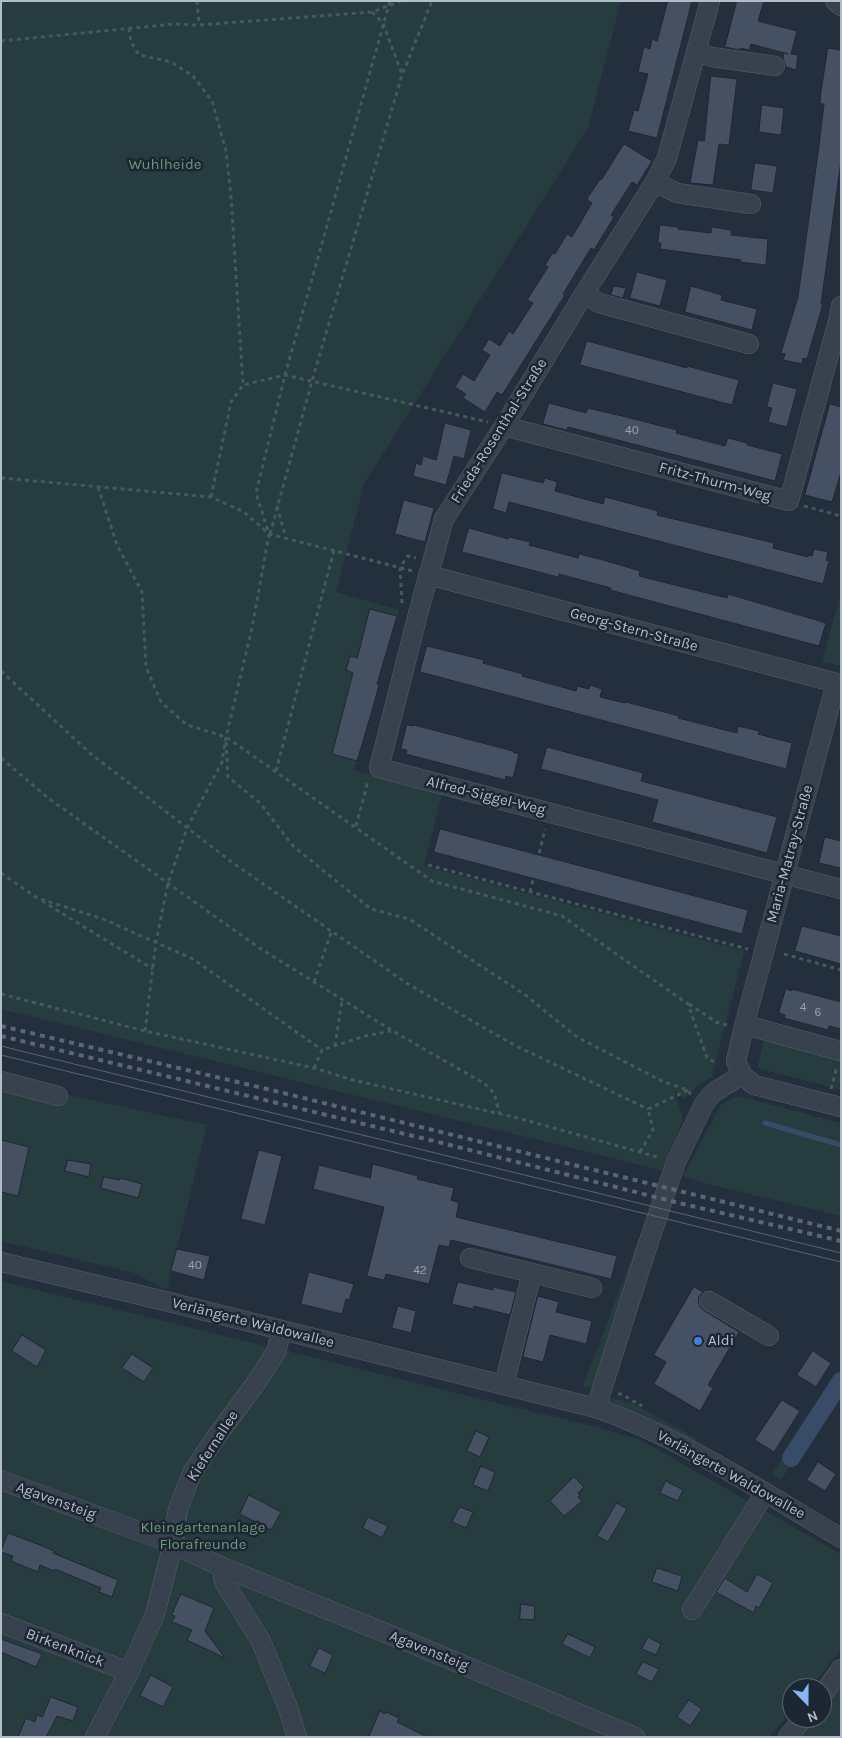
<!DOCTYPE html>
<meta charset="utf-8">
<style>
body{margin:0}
#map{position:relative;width:842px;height:1738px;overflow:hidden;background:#242f3e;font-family:Karla,sans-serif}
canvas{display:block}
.frame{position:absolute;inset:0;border:2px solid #b4bcc9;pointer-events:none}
.north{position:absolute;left:782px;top:1678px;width:50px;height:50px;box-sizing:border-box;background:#1d2633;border:1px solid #59626f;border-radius:50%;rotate:158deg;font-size:14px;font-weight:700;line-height:20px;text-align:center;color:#b4bcc9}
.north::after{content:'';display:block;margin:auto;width:18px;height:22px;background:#8ab4f8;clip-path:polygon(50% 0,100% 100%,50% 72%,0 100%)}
</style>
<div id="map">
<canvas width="842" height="1738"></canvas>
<div class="frame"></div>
<div class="north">N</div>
</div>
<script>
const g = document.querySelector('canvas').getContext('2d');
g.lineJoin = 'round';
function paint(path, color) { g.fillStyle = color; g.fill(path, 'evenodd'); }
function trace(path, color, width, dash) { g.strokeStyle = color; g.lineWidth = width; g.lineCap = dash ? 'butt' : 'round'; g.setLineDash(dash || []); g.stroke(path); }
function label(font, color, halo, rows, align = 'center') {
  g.font = font + ' Karla,sans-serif'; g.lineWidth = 5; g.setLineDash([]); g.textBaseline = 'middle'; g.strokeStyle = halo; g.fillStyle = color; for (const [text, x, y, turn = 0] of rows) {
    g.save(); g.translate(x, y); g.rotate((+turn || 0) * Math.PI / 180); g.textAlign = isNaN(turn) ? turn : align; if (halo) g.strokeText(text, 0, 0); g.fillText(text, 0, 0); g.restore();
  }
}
const green = new Path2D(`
 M1 1H621L588 128 364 484 336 592 399 610 397 616 370 609 358 655 383 662 352 678 332 754 357 761 354 770 442 794 424 866 744 951 712 1077 697 1086 685 1099 674 1090 683 1120 661 1170 1 1009Z
 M841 592V666L822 662Z
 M766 1032 841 1052V1090L757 1068Z
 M1 1073 65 1089 64 1094 207 1125 167 1290 134 1273 1 1241Z
 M735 1097 746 1098 841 1123V1216L704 1183 683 1176 721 1105Z
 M650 1221 596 1389 583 1386 640 1236Z
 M1 1281 604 1429 641 1440 841 1554V1649L811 1688H792V1710L769 1737H1Z
 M841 1371V1389L781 1480 772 1474Z
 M613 1398 632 1403 697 1439 693 1443 602 1403 604 1399Z
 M841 1677V1737H800L813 1718H822V1704Z`);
const stream = new Path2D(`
 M765 1123 841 1145`);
const canal = new Path2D(`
 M791 1458 841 1381`);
const building = new Path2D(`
 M668 1H692L657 138 628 131 634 110 638 111 648 74 638 72 644 47 650 49 652 39 657 41Z
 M737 1H764L758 21 797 31 791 54 798 55 796 70 786 67 783 58 784 53 788 54 751 44 749 50 740 48V50L725 47Z
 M828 48 841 50V161L821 304H823L807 359 803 358 802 364 783 360 785 354 781 353 798 297 819 146 824 104H820L821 92Z
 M711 76 737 79 729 145 719 144 713 185 690 183 698 140 704 141Z
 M762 105 784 108 781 135 759 132Z
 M624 144 652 161 637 185 632 182 611 215 614 217 594 250 591 248 563 294 565 295 502 395 497 392 485 412 463 398 466 394 455 387 463 374 474 381 490 355 482 350 489 339 500 346 509 331 513 334 533 303 527 300 548 267 545 265 553 253 555 254 567 234 572 237 592 203 587 199 600 179 601 180Z
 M755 163 777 166 773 193 751 190Z
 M660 225 678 227V229L711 233 712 227 731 230V235L768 239 766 265 740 262 741 260 660 249 661 243H658Z
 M637 272 667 280 660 306 630 298Z
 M614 286 626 288 623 298 611 295Z
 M691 286 722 295 721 300 757 309 752 330 685 312Z
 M587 341 687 368V366L739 380 732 405 580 365Z
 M773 383 797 389 787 427 768 422 772 408 767 407Z
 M549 403 586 413 588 408 622 416 677 430 676 433 725 446 728 438 747 443V445L782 454 775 481 568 427 567 430 543 424Z
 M830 404 841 407V472L832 502 805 495Z
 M445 423 471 430 464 459 454 456 446 485 413 476 416 463 421 465 423 456 436 460Z
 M502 473 543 483 545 478 557 482 555 491 603 504 605 497 658 511 657 515 774 543 773 548 808 557V555L812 556 814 549 828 552 826 560 829 561 823 584 509 502 506 513 493 509Z
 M404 500 434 508 425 542 395 534Z
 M469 528 508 539 509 537 530 542 529 545 578 558 579 554 603 560 640 571 639 576 727 598 728 594 826 623 819 646 610 590 611 588 559 574 558 577 462 552Z
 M370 609 397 616 377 684 379 685 369 721 357 761 332 754 353 673 346 670 350 656 357 658Z
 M427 646 484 660 483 663 523 674 522 676 576 691 577 686 589 689 590 685 602 689 600 697 625 703 626 702 679 716 678 718 737 733 738 726 759 731 758 734 792 743 786 769 420 672Z
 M407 725 413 726 414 725 513 751V752L519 754 513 778 506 776 505 780 406 754 407 750 401 749Z
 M547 747 643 773 641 781 777 817 767 853 652 822 658 800 541 769Z
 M440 829 748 910 742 934 434 852Z
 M825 837 841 841V868L819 863Z
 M802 926 841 936V964L795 951Z
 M786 989 792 991V989L841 1002V1029L829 1026 828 1030 784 1018 785 1015 779 1013Z
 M1 1140 29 1147 18 1196 1 1192Z
 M259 1150 282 1156 265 1225 241 1219Z
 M68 1160 91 1164 89 1177 65 1171Z
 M373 1164 418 1176 417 1179 454 1188 451 1200 459 1203 456 1217 617 1256 611 1279 451 1240 449 1247 439 1245 429 1284 386 1274 384 1280 367 1276 384 1207 313 1189 319 1165 370 1178Z
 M104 1177 120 1180V1178L142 1184 138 1198 101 1188Z
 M177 1249 210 1256 204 1280 171 1271Z
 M309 1272 354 1284 349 1300 346 1299 342 1314 301 1304Z
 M458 1282 493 1290V1287L516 1292 510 1315 474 1306 473 1309 452 1304Z
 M694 1287 703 1292 699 1296 698 1301 700 1307 703 1310 739 1332 708 1385 713 1388 700 1411 654 1384 666 1362 654 1355Z
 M538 1296 559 1302 556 1312 592 1321 586 1344 550 1335 543 1362 523 1357Z
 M398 1306 416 1311 411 1333 392 1328Z
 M22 1335 46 1350 37 1367 12 1351Z
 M813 1351 831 1363 816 1387 797 1375Z
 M132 1354 153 1368 144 1382 122 1368Z
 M782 1400 800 1411 774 1452 755 1440Z
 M476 1431 489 1437 480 1457 467 1451Z
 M818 1462 836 1474 825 1491 807 1480Z
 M481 1466 495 1472 488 1491 473 1485Z
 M574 1477 584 1487 578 1493 580 1495 578 1497 582 1501 564 1516 550 1501Z
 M666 1481 683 1490 678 1501 660 1493Z
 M249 1495 281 1512 271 1530 240 1514Z
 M617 1503 627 1509 608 1542 597 1536Z
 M460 1507 473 1512 466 1528 452 1522Z
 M368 1517 388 1526 382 1538 363 1528Z
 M8 1533 40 1545 54 1551 53 1553 118 1580 112 1597 99 1592 101 1588 55 1569 54 1571 40 1565 38 1572 11 1561 13 1556 1 1552Z
 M657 1568 682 1576 678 1591 652 1582Z
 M757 1574 773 1583 759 1608 756 1606 754 1613 716 1592 725 1578 747 1592Z
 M181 1594 214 1608 205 1631 225 1658 187 1640 192 1630 172 1622 175 1616 172 1615Z
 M521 1604 535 1606 534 1620 520 1619Z
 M568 1634 595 1647 590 1658 562 1644Z
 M648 1637 661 1644 656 1655 642 1649Z
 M1 1639 42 1654 36 1667 1 1652Z
 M319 1648 333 1655 325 1673 310 1666Z
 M643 1662 659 1669 652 1682 636 1674Z
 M151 1675 173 1687 163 1707 140 1696Z
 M51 1697 78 1707 73 1721 57 1716 46 1737H18L26 1718 35 1722 37 1715 42 1717Z
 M689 1700 702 1709 690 1726 677 1717Z
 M380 1711 385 1714 386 1712 399 1718 397 1722 427 1737H369Z`);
const path = new Path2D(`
 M197 1 199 25
 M372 12 383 23 402 74
 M129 28 131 42 139 55 171 62 193 76 212 101 226 151 231 196 243 385
 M1 41 174 24 199 25 372 12 401 1
 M1 478 211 497 244 512 269 534 413 571
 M98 487 117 545 142 592 146 667 161 702 187 725 226 737 432 881 562 916 688 1004 707 1058 718 1064
 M211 497 231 402 243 385 285 375 488 422
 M277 506 286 538
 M804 506 841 516
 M270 534 312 381 402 75 432 1
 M402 603 400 567 408 556 416 558
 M1 671 91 754 233 863 408 984 516 1046 648 1109
 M226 742 228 777 260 803 293 846 371 909 409 919 524 994 577 1037 664 1082 688 1090 691 1095
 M1 758 48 798 258 947 391 1030 485 1084 494 1093 500 1115
 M276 771 334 550
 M356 826 368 781
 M428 865 748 949
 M1 873 37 898 103 919 193 959 322 1050
 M530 892 545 829
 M42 901 153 969
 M784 954 841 970
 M314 982 332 930
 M1 994 145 1031 314 1068 349 1079 518 1118 661 1158
 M689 1004 716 1022 727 1025
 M145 1031 156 942 168 883 187 828 222 762 226 737 252 628 269 534 256 493 285 375 390 1
 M335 1046 342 1000
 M314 1068 322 1050 365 1036 391 1031
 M831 1089 837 1066
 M648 1109 688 1090
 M640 1152 653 1130 648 1109
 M618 1394H621L642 1406`);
const minor = new Path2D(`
 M710 1 667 158 655 182 584 294 504 426 444 519 419 610 379 768 841 889
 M835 1 841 6
 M696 52 712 57 775 66
 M655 182 677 193 751 204
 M584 294 599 303 749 344
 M504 426 789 501 839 318 841 306
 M428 575 841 684
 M745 1025 841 1051
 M742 1075 736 1061 743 1030 836 683
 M1 1081 58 1096
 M470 1258 532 1273
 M1 1262 169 1302 596 1408C684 1439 761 1491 841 1538
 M709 1301 769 1336
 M504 1385 532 1273 592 1288
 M596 1408 649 1241 676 1162 704 1104 713 1093 742 1075 754 1085 841 1107
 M1 1480 173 1544 222 1567 413 1644 635 1737
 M222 1567 224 1582 261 1641 288 1708 297 1737
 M692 1610 765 1493
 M1 1623 129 1672
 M822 1695 841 1669
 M95 1737 129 1672 155 1614 173 1544 178 1509 192 1473 214 1440 258 1380 276 1352 282 1330
 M788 1737 803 1718`);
const tram = new Path2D(`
 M1 1046 841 1253
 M1 1055 841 1262`);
const rail = new Path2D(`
 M1 1026 267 1089 841 1231
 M1 1036 438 1142 675 1202 841 1241`);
const markers = [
 [698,1341,5,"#3f7fe0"]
];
const numberNames = [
 ["40",632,431],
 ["4",803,1008],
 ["6",818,1013],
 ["40",195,1266],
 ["42",420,1271]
];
const parkNames = [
 ["Wuhlheide",165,165],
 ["Kleingartenanlage",203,1528],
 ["Florafreunde",203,1545]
];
const streetNames = [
 ["Frieda-Rosenthal-Straße",499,431,-58],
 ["Fritz-Thurm-Weg",715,482,15],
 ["Georg-Stern-Straße",634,630,15],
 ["Alfred-Siggel-Weg",486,796,14],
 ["Maria-Matray-Straße",790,854,-75],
 ["Verlängerte Waldowallee",253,1323,14],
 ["Kiefernallee",213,1446,-57],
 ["Verlängerte Waldowallee",731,1475,29],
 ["Agavensteig",56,1501,20],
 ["Birkenknick",65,1648,21],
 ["Agavensteig",429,1651,22]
];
const poiNames = [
 ["Aldi",708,1341]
];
paint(green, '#263c3f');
trace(stream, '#394c67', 5);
trace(canal, '#394c67', 18);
paint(building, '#455162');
trace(building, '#1f2835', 1);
trace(minor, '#565f6c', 20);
trace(path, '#44595c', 3, [4, 4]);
trace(minor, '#38414e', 19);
trace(tram, '#5a6575', 1);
trace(rail, '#5a6575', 4, [5, 5]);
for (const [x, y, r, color] of markers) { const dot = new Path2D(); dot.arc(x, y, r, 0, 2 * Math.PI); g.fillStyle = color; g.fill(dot); trace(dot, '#1d2633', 2); }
label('12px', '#98a1af', null, numberNames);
label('15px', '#6b9a76', '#1d2633', parkNames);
label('15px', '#b4bcc9', '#1d2633', streetNames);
label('15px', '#b4bcc9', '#1d2633', poiNames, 'left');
</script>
